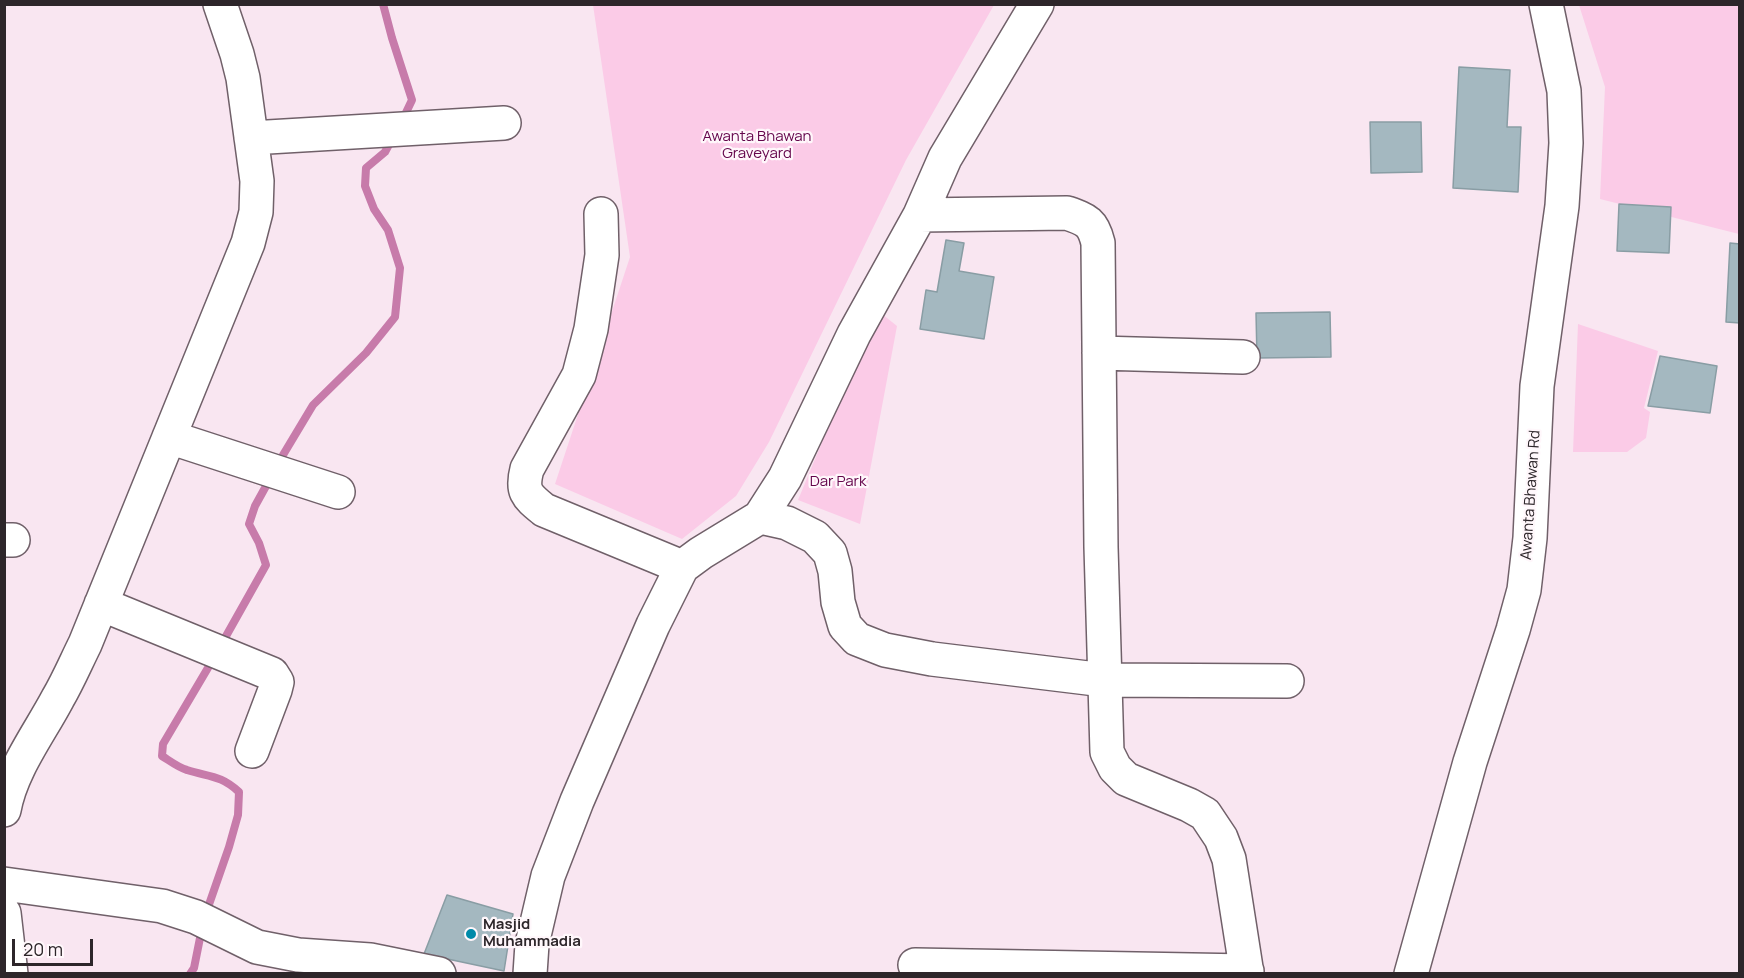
<!DOCTYPE html>
<style>
body{margin:0}
#map{position:relative;width:1744px;height:978px;overflow:hidden;background:#f9e6f1;font-family:Manrope,sans-serif}
canvas{display:block}
.frame{position:absolute;inset:0;border:6px solid #2d262a;pointer-events:none}
.scale{position:absolute;left:12px;top:939px;width:81px;height:27px;box-sizing:border-box;border:3px solid #2d262a;border-top:0;padding-left:8px;font-size:18px;line-height:21px;white-space:nowrap;color:#2d262a;-webkit-text-stroke:4px #fff7fb;paint-order:stroke}
</style>
<div id="map">
<canvas width="1744" height="978"></canvas>
<div class="frame"></div>
<div class="scale">20 m</div>
</div>
<script>
const g = document.querySelector('canvas').getContext('2d');
g.lineJoin = 'round';
function paint(path, color) { g.fillStyle = color; g.fill(path, 'evenodd'); }
function trace(path, color, width, dash) { g.strokeStyle = color; g.lineWidth = width; g.lineCap = dash ? 'butt' : 'round'; g.setLineDash(dash || []); g.stroke(path); }
function label(font, color, halo, rows, align = 'center') {
  g.font = font + ' Manrope,sans-serif'; g.lineWidth = 4.5; g.setLineDash([]); g.textBaseline = 'middle'; g.strokeStyle = halo; g.fillStyle = color; for (const [text, x, y, turn = 0] of rows) {
    g.save(); g.translate(x, y); g.rotate((+turn || 0) * Math.PI / 180); g.textAlign = isNaN(turn) ? turn : align; if (halo) g.strokeText(text, 0, 0); g.fillText(text, 0, 0); g.restore();
  }
}
const green = new Path2D(`
 M593 5H994L906 160 769 442 736 496 682 539 555 484 630 257Z
 M1579 5H1739V234L1600 199 1605 87Z
 M877 310 897 326 860 524 798 500Z
 M1578 324 1658 351 1644 408 1650 412 1646 438 1627 452H1573Z`);
const stream = new Path2D(`
 M383 4 392 38 412 100 402 121
 M277 465 313 405 366 353 395 317 400 268 388 230 374 209 365 186 366 168 385 152 393 137
 M221 645 266 565 259 543 249 524 255 506 271 477
 M205 916 229 847 238 815 239 792C221 775 209 777 187 770 179 768 170 761 162 756L163 744 215 656
 M190 974 194 968 202 928`);
const building = new Path2D(`
 M1459 67 1510 70 1507 127H1521L1518 192 1453 188Z
 M1370 122H1421L1422 172 1371 173Z
 M1619 204 1671 207 1669 253 1617 251Z
 M946 240 964 243 959 271 994 277 984 339 920 329 926 290 937 292Z
 M1730 243 1740 244V323L1726 322Z
 M1330 312 1331 357 1257 358 1256 313Z
 M1660 356 1717 366 1710 413 1648 406Z
 M447 895 513 914 504 971 424 954Z`);
const minor = new Path2D(`
 M251 138 504 123
 M601 214 602 255 591 329 579 375 527 469C521 492 527 496 544 510L682 567
 M920 215 1067 213C1087 220 1093 222 1098 243L1101 547 1107 752 1115 768 1126 779 1189 805 1205 814 1221 838 1229 859 1247 974
 M1099 353 1243 357
 M169 437 338 492
 M760 517 787 523 815 537 830 553 835 571 838 602 845 626 857 639 885 650 932 659 1104 680 1287 681
 M4 540H13
 M101 604 272 674 277 682 275 690 252 751
 M4 810C11 770 39 734 58 698 68 681 76 662 85 644L248 243 256 212 257 181 243 78 237 54 220 4
 M4 884 162 906 196 917 257 947 298 955 370 960 439 974
 M4 913 11 974
 M915 965 1247 971
 M530 974 532 944 548 876 577 801 653 625 682 567 701 553 760 517 785 478 854 334 920 215 945 158 1037 4
 M1411 974 1470 762 1513 630 1524 590 1530 538 1537 386 1562 206 1566 143 1564 91 1546 4`);
const markers = [
 [471,934,6,"#008aa9"]
];
const parkNames = [
 ["Awanta Bhawan",757,137],
 ["Graveyard",757,154],
 ["Dar Park",838,482]
];
const streetNames = [
 ["Awanta Bhawan Rd",1531,495,-86]
];
const poiNames = [
 ["Masjid",483,925],
 ["Muhammadia",483,942]
];
paint(green, '#fbcbe7');
trace(stream, '#c77baa', 8);
paint(building, '#a4b8c0');
trace(building, '#899da4', 1.5);
trace(minor, '#706069', 36);
trace(minor, '#fff', 33);
for (const [x, y, r, color] of markers) { const dot = new Path2D(); dot.arc(x, y, r, 0, 2 * Math.PI); g.fillStyle = color; g.fill(dot); trace(dot, '#fff7fb', 2); }
label('15px', '#64054b', '#fff7fb', parkNames);
label('15px', '#2d262a', '#fff7fb', streetNames);
label('bold 15px', '#2d262a', '#fff7fb', poiNames, 'left');
</script>
